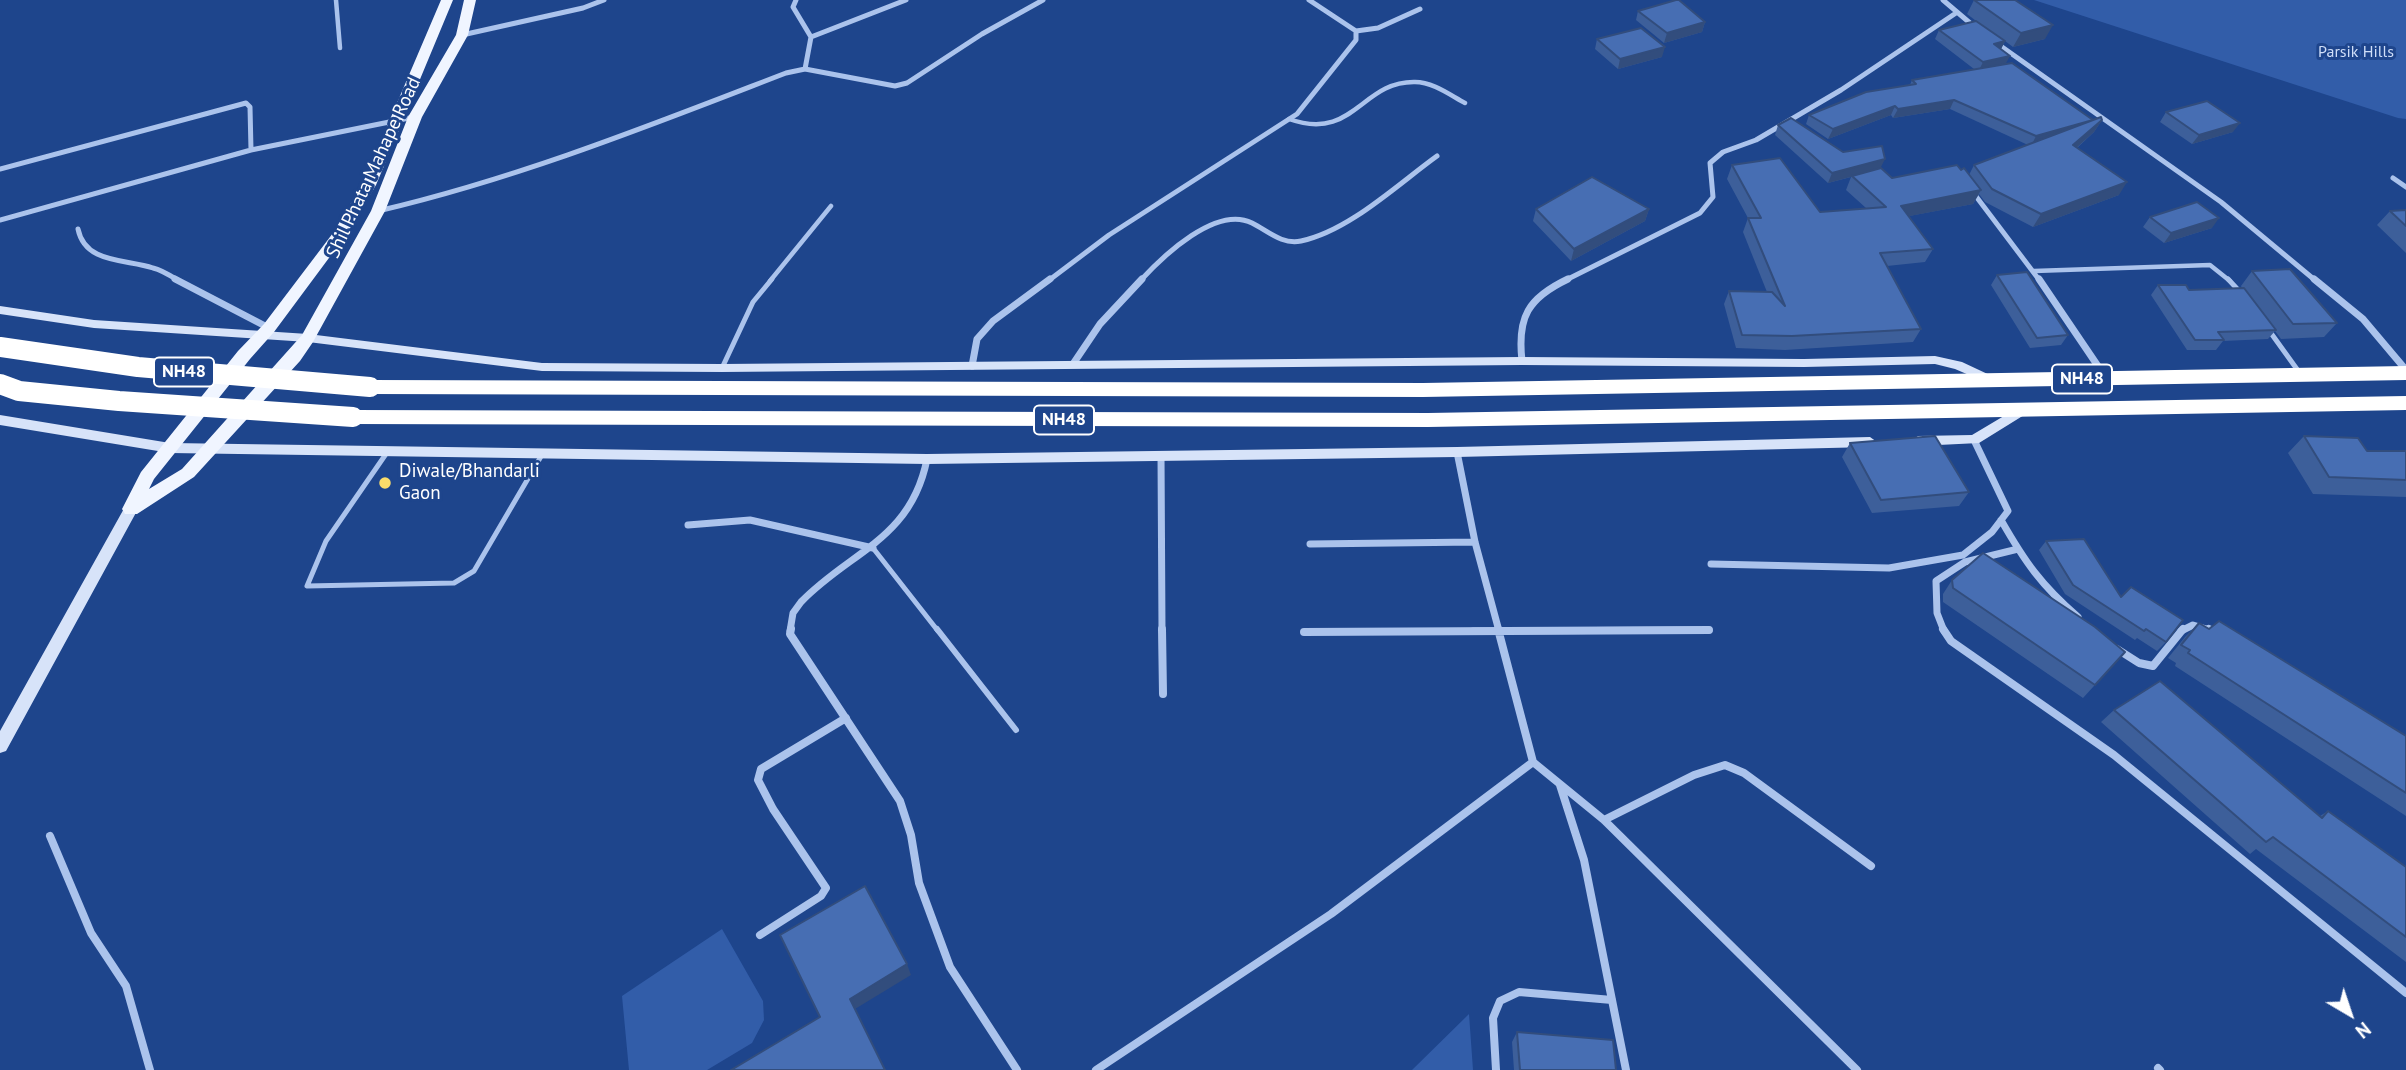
<!DOCTYPE html>
<style>
body{margin:0}
#map{position:relative;width:2406px;height:1070px;overflow:hidden;background:#1e458c;font-family:"PT Sans",sans-serif}
canvas{display:block}
.north{position:absolute;left:2315px;top:979px;width:70px;height:70px;-webkit-text-stroke:5px #1e458c;paint-order:stroke;rotate:141deg;font-size:19px;font-weight:700;line-height:28px;text-align:center;color:#fff}
.north::after{content:'';display:block;margin:auto;width:24px;height:32px;background:#fff;clip-path:polygon(50% 0,100% 100%,50% 72%,0 100%)}
</style>
<div id="map">
<canvas width="2406" height="1070"></canvas>
<div class="north">N</div>
</div>
<script>
const g = document.querySelector('canvas').getContext('2d');
g.lineJoin = 'round';
function paint(path, color) { g.fillStyle = color; g.fill(path, 'evenodd'); }
function trace(path, color, width, dash) { g.strokeStyle = color; g.lineWidth = width; g.lineCap = dash ? 'butt' : 'round'; g.setLineDash(dash || []); g.stroke(path); }
function label(font, color, halo, rows, align = 'center') {
  g.font = font + ' "PT Sans",sans-serif'; g.lineWidth = 6; g.setLineDash([]); g.textBaseline = 'middle'; g.strokeStyle = halo; g.fillStyle = color; for (const [text, x, y, turn = 0] of rows) {
    g.save(); g.translate(x, y); g.rotate((+turn || 0) * Math.PI / 180); g.textAlign = isNaN(turn) ? turn : align; if (halo) g.strokeText(text, 0, 0); g.fillText(text, 0, 0); g.restore();
  }
}
const green = new Path2D(`
 M2034 0H2406V119L2398 118Z
 M722 929 763 1001 764 1020 752 1043 707 1070H629L622 996Z
 M1469 1014 1473 1070H1412Z`);
const laneFar2 = new Path2D(`
 M336 0 340 48
 M1289 119C1354 142 1361 81 1415 82 1433 82 1450 95 1465 103
 M2034 271 2210 265 2230 281
 M770 281 831 206`);
const laneFar1 = new Path2D(`
 M2228 279 2241 293
 M2268 329 2299 372
 M722 368 753 302 772 279
 M388 451 326 541 307 586 454 583 474 571 543 453
 M873 548 938 631`);
const lane = new Path2D(`
 M937 629 1016 730`);
const streetFar2 = new Path2D(`
 M796 0 793 7 811 37 805 69 895 86 907 83 982 34 1043 0
 M1943 0 1977 29
 M1356 31 1378 28 1420 9
 M462 35 583 8 604 0
 M811 37 906 0
 M1995 42 2221 202 2316 281
 M0 169 246 103 250 107 251 150
 M2393 178 2406 187
 M1972 191 2040 281
 M378 211C519 178 651 125 786 73L805 69
 M0 220 251 150 414 117
 M78 229C85 264 126 259 153 268 162 270 171 276 179 281
 M1048 281 1109 235 1297 114 1356 40V31L1309 0
 M1140 281C1163 256 1216 205 1252 223 1268 231 1282 245 1301 241 1349 231 1398 184 1437 156
 M1564 281 1700 213 1713 197 1710 163 1723 152 1756 140 1841 90 1956 13`);
const streetFar1 = new Path2D(`
 M175 279 269 328
 M2039 279 2106 378
 M2314 279 2363 319 2406 370
 M1522 361C1517 317 1528 298 1568 279
 M1073 364 1100 324 1142 279
 M972 366 977 339 993 321 1050 279
 M1457 452 1475 542 1499 631
 M1161 455 1162 631
 M2001 520C2025 562 2041 585 2078 617
 M688 525 750 520 873 548
 M1310 544 1475 542
 M1711 564 1889 568 1963 555 1992 532 2008 511 1974 440
 M790 631 793 613 801 602C850 551 911 540 927 459
 M1473 631 1709 630
 M1944 631 1937 613 1936 581 1965 562 2018 549
 M2181 631 2193 625 2213 631`);
const street = new Path2D(`
 M791 629 790 634 900 801 911 835 919 883 950 967 1017 1070
 M1162 629 1163 694
 M1498 629 1533 762 1604 820 1857 1070
 M1943 629 1951 641 2114 755 2406 993
 M2209 629 2217 633
 M1304 632 1709 630
 M2117 649 2139 663 2153 666 2183 629
 M1560 785 1584 860 1626 1070
 M1604 820 1694 775 1725 765 1744 773 1871 866
 M50 836 91 933 126 986 150 1070
 M760 935 821 896 826 888 773 809 758 780 761 769 846 718
 M2158 1068 2160 1070
 M1096 1070 1331 914 1533 762
 M1496 1070 1493 1018 1500 1001 1519 992 1612 1000`);
const secondary = new Path2D(`
 M0 306 94 320 308 334 542 363 722 364 1522 357 1804 359 1935 356 1962 362 1994 377 1996 380 1990 384 1955 369 1935 364 1804 367 1522 365 722 372 542 371 308 342 94 328 0 314Z
 M2024 404 2030 409 2029 412 1979 443 1918 446 1911 441 1918 436 1972 435Z
 M0 415 170 443 927 454 1457 447 1870 437 1877 442 1870 447 1457 457 927 464 170 453 0 425Z
 M131 504 138 509 6 751 0 753V731L126 505Z`);
const primary = new Path2D(`
 M441 0H453L376 185 346 235 274 332 250 359 154 479 149 489 182 469 302 335 371 211 408 117 456 35 464 0H476L468 35 422 117 385 211 313 342 300 361 194 477 137 514H125L122 509 141 472 238 351 264 324 333 233 362 185Z`);
const highway = new Path2D(`
 M2406 366V380L1423 397 370 394 363 392 360 387 363 382 370 380 1423 383Z
 M2406 396V410L1428 427 353 424 346 422 343 417 346 412 353 410 1428 413Z`);
const highwayBridge = new Path2D(`
 M0 347 138 367 370 387
 M0 384 19 391 119 401 353 417`);
const wall = new Path2D(`
 M1974 0 2045 39 2013 47 2005 41 2001 49 2006 64 2093 120H2102L2094 132 2077 148 2119 195 2033 227 1985 202 1979 194 1973 204 1909 216 1933 249 1925 262 1887 266 1921 329 1913 342 1785 350 1736 348 1724 304 1729 291 1767 292 1743 232 1748 218 1727 179 1732 165 1820 212 1866 208 1846 190 1851 177 1828 183 1775 135 1778 125 1881 168 1892 178 1961 170 1969 175 1974 165 2028 145 1950 109 1893 118 1891 115 1828 139 1806 124 1809 115 1910 85 1912 80 1974 69 1935 39 1939 30 1984 27 1967 14Z
 M1638 11 1705 22 1702 32 1664 43 1636 20Z
 M1597 39 1662 57 1618 69 1595 49Z
 M2166 112 2233 132 2192 144 2160 122Z
 M1536 209H1649L1645 221 1571 261 1533 221Z
 M2406 210V253L2377 225 2390 211Z
 M2150 217 2212 228 2164 243 2143 227Z
 M2252 271 2337 323 2324 337 2281 339 2275 331 2268 339 2223 341 2216 350H2187L2151 295 2158 285 2189 290 2242 288 2241 286Z
 M1997 275 2068 335 2061 345 2030 348 1991 285Z
 M2304 436 2367 451H2406V497L2313 494 2288 453Z
 M1850 443 1969 492 1959 506 1872 513 1842 457Z
 M2046 541 2121 597 2166 642 2157 651 2137 638 2135 640 2065 594 2039 550Z
 M1952 580 2125 652 2083 698 1943 602V594Z
 M2199 623 2406 736V816L2175 666 2176 663 2168 658 2185 637Z
 M2114 710 2320 816 2328 811 2406 867V962L2256 849 2250 854 2101 722Z
 M1517 1032 1616 1070H1514L1512 1042Z`);
const shadedWall = new Path2D(`
 M1705 22 1702 32 1664 43 1667 33Z
 M2053 25 2045 39 2013 47 2021 33Z
 M2005 41 2000 51 1994 44Z
 M1665 47 1662 57 1618 69 1620 59Z
 M2010 56 2005 65 1978 72 1983 62Z
 M1954 100 1950 109 1893 118 1898 109Z
 M1895 106 1891 115 1828 139 1833 129Z
 M2093 120 2031 146 2036 136Z
 M2102 120 2094 132 2065 158 2073 145Z
 M2240 123 2233 132 2192 144 2199 135Z
 M1885 159 1880 169 1828 183 1832 173Z
 M2127 182 2119 195 2033 227 2041 214Z
 M1981 190 1973 204 1894 219 1901 206Z
 M1649 209 1645 221 1571 261 1574 249Z
 M2219 218 2212 228 2164 243 2171 233Z
 M907 964 911 975 855 1009 885 1070 850 999Z`);
const building = new Path2D(`
 M1676 0H1679L1705 22 1667 33 1638 11Z
 M1974 0H2015L2053 25 2021 33Z
 M1976 21 2005 41 1994 44 2010 56 1983 62 1939 30Z
 M1641 28 1665 47 1620 59 1597 39Z
 M2012 63 2093 120 2036 136 1954 100 1898 109 1895 106 1833 129 1809 115 1866 92 1916 84 1912 80Z
 M2207 101 2240 123 2199 135 2166 112Z
 M2101 117 2102 120 2073 145 2127 182 2041 214 1992 189 1974 165Z
 M1791 118 1843 152 1882 146 1885 159 1832 173 1778 125Z
 M1780 158 1820 212 1886 207 1852 176 1881 168 1892 178 1957 165 1961 170 1964 168 1981 190 1901 206 1933 249 1880 253 1921 329 1792 336 1742 335 1729 291 1772 292 1785 306 1748 218H1761L1732 165Z
 M1592 177 1649 209 1574 249 1536 209Z
 M2197 202 2219 218 2171 233 2150 217Z
 M2406 210V226L2390 211Z
 M2290 269 2337 323 2293 324 2252 271Z
 M2027 272 2068 335 2037 338 1997 275Z
 M2158 285H2186L2189 290 2244 288 2276 330 2218 332 2224 340H2195Z
 M1935 436 1969 492 1881 500 1850 443Z
 M2304 436 2358 438 2367 451H2406V480L2329 477Z
 M2084 539 2121 597 2131 587 2183 620 2166 642 2146 629 2144 631 2073 585 2046 541Z
 M1983 553 2095 627 2125 652 2095 685 1953 588 1952 580Z
 M2219 621 2406 736V793L2188 653 2190 650 2181 645 2199 623 2209 629Z
 M2160 681 2322 818 2328 811 2406 867V937L2273 837 2266 842 2114 710Z
 M865 886 907 964 850 999 885 1070H731L820 1017 780 935Z
 M1517 1032 1613 1040 1616 1070H1520Z`);
const markers = [
 [385,483,7,"#fbdd6a"]
];
const farParknames = [
 ["Parsik Hills",2356,52]
];
const shields = [
 [184,372,60],
 [2082,379,60],
 [1064,420,60]
];
const shieldNames = [
 ["NH48",184,372],
 ["NH48",2082,379],
 ["NH48",1064,420]
];
const streetNames = [
 ["Shil Phata Mahape Road",374,168,-65]
];
const poiNames = [
 ["Diwale/Bhandarli",399,472],
 ["Gaon",399,494]
];
paint(green, '#325da9');
trace(laneFar2, '#abc3ec', 4.5);
trace(laneFar1, '#abc3ec', 5);
trace(lane, '#abc3ec', 6);
trace(streetFar2, '#abc3ec', 5);
trace(streetFar1, '#abc3ec', 7);
trace(street, '#abc3ec', 8);
paint(secondary, '#d7e3f9');
paint(primary, '#f0f5ff');
paint(highway, '#fff');
trace(highwayBridge, '#fff', 20);
paint(wall, '#3d5f9a');
paint(shadedWall, '#324d7d');
paint(building, '#476eb3');
trace(building, '#324d7d', 2);
for (const [x, y, r, color] of markers) { const dot = new Path2D(); dot.arc(x, y, r, 0, 2 * Math.PI); g.fillStyle = color; g.fill(dot); trace(dot, '#1e458c', 2.5); }
label('16px', '#d0dff9', '#1e458c', farParknames);
for (const [x, y, w] of shields) { const box = new Path2D(); box.roundRect(x - w / 2, y - 14.5, w, 29, 5); g.fillStyle = '#1e458c'; g.fill(box); trace(box, '#fff', 2); }
label('bold 18px', '#fff', null, shieldNames);
label('19px', '#fff', '#1e458c', streetNames);
label('19px', '#fff', '#1e458c', poiNames, 'left');
</script>
